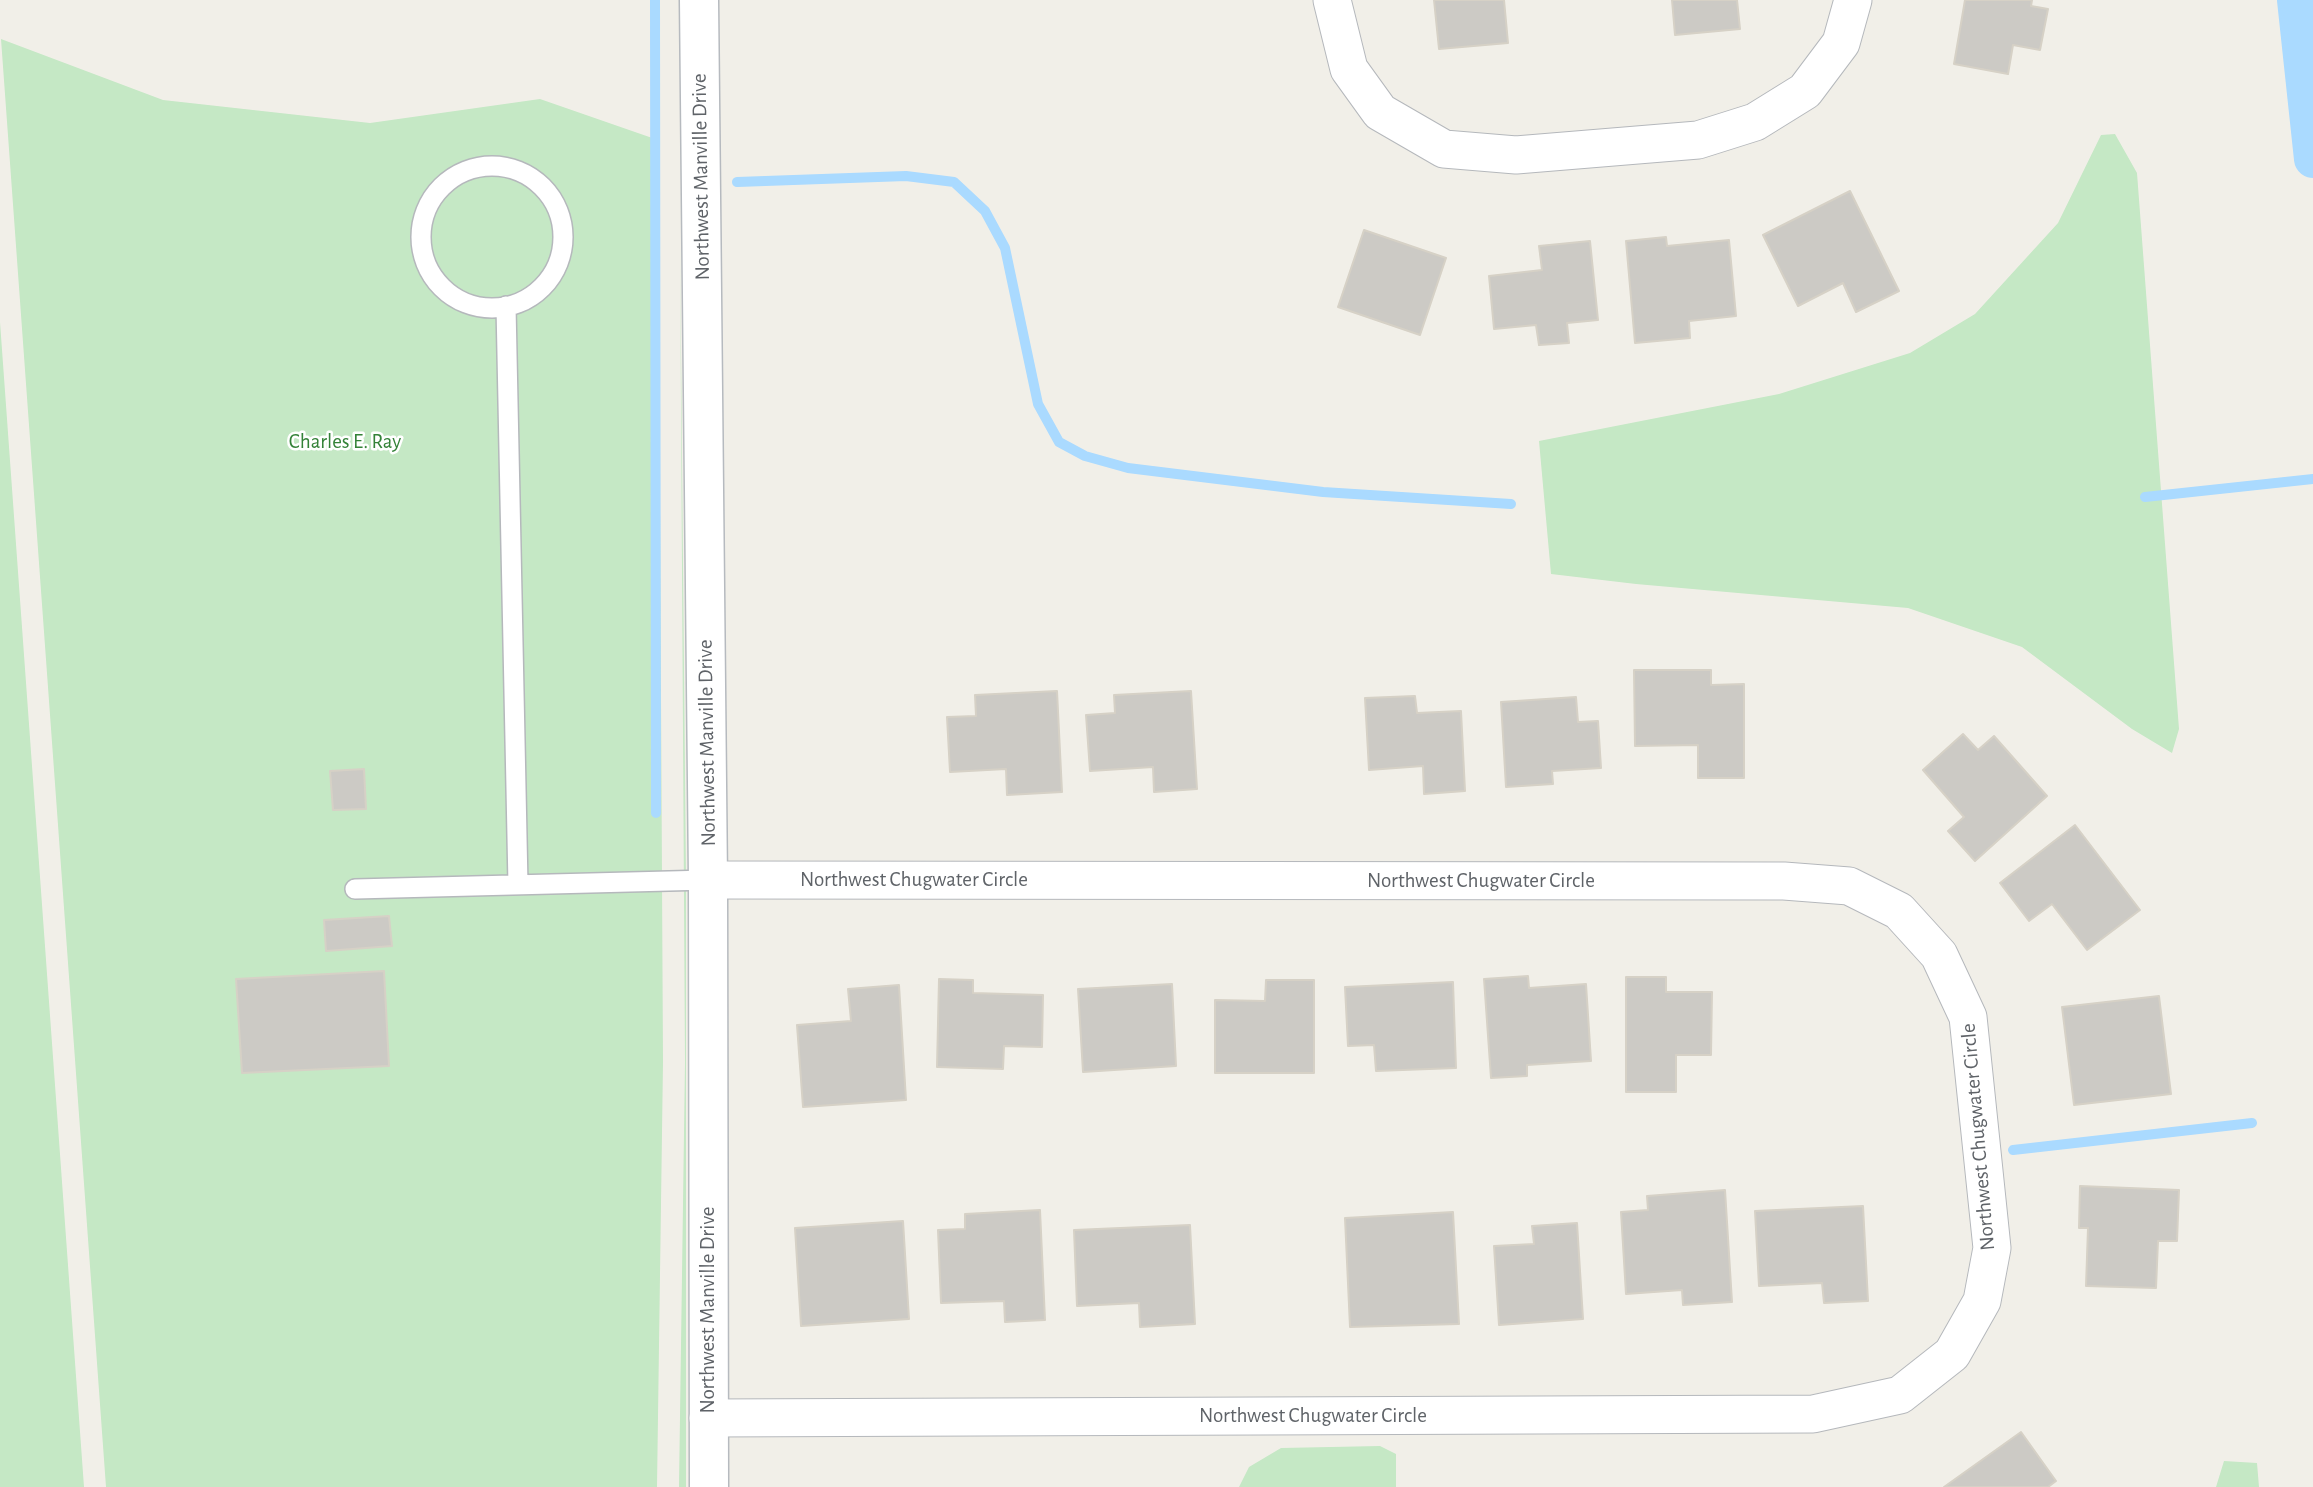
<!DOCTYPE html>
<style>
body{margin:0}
canvas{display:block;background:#f1efe8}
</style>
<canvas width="2313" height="1487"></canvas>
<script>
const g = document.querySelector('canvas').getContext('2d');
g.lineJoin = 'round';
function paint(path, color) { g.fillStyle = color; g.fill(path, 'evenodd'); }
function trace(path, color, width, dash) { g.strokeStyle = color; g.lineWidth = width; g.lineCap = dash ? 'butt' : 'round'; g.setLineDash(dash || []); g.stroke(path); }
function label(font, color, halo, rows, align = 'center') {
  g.font = font + ' "Alegreya Sans",sans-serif'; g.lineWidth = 5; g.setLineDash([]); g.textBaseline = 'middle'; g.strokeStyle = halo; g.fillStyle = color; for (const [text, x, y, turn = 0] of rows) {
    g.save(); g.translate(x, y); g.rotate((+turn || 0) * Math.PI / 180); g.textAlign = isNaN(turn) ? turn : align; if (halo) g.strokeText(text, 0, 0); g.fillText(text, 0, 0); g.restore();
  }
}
const green = new Path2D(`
 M1 39 163 100 370 123 540 99 658 140 663 1062 657 1487H106Z
 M2115 134 2137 173 2179 729 2172 753 2132 729 2022 647 1908 608 1636 584 1551 574 1539 441 1779 394 1910 353 1975 314 2058 223 2101 135Z
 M680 244 686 880V1487H679L685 1062Z
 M0 322 84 1487H0Z
 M1380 1446 1396 1454V1487H1239L1249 1467 1281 1448Z
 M2224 1461 2257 1463 2259 1487H2216Z`);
const stream = new Path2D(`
 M655 0 656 813
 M737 182 906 176 954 182 985 211 1005 248 1038 404 1059 442 1085 456 1128 468 1323 492 1511 504
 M2145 497 2313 479
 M2013 1150 2252 1123`);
const canal = new Path2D(`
 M2296 0 2313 159`);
const building = new Path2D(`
 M1434 0H1504L1508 43 1439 49Z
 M1672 0H1737L1740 29 1675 35Z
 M1965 0H2032L2031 6 2048 9 2040 50 2013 45 2008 74 1954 64Z
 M1850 191 1899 291 1856 312 1843 283 1798 306 1763 235Z
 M1364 230 1446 258 1420 335 1338 307Z
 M1666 237 1667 246 1729 240 1736 316 1689 321 1690 338 1635 343 1626 241Z
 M1590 241 1598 320 1567 323 1569 343 1539 345 1536 325 1494 329 1489 276 1542 270 1539 246Z
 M1634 670H1711V685L1744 684V778H1698V745L1635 746Z
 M1057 691 1062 792 1007 795 1006 769 950 772 947 717 976 716 975 695Z
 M1191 691 1197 789 1154 792 1153 767 1090 771 1086 715 1115 713 1114 695Z
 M1415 696 1417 713 1461 711 1465 791 1424 794 1423 766 1369 770 1365 698Z
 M1576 697 1578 722 1598 721 1601 768 1552 771 1553 784 1506 787 1501 702Z
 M1963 734 1978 750 1994 736 2047 796 1975 861 1948 831 1964 817 1923 770Z
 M364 769 366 809 333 810 330 771Z
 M2075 825 2140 910 2087 950 2052 904 2029 921 2000 883Z
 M389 916 392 946 326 951 324 920Z
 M384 971 389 1066 242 1073 236 979Z
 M1528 976 1529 988 1586 984 1591 1061 1527 1065V1076L1491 1078 1484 979Z
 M1626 977H1666V992H1712L1711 1055H1676V1092H1626Z
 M939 979 973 980V993L1043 995 1042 1047 1004 1046 1003 1069 937 1067Z
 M1266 980H1314V1073H1215V1000L1265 1001Z
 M1453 982 1456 1068 1376 1071 1374 1045 1348 1046 1345 987Z
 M1172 984 1176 1066 1083 1072 1078 989Z
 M899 985 906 1100 803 1107 797 1025 851 1021 848 989Z
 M2159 996 2171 1094 2074 1105 2062 1007Z
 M2080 1186 2179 1190 2177 1241H2158L2156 1288 2086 1286 2088 1228H2079Z
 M1725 1190 1732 1302 1683 1305 1682 1290 1626 1294 1621 1212 1648 1210 1647 1196Z
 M1863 1206 1868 1301 1824 1303 1822 1283 1759 1286 1755 1211Z
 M1040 1210 1045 1320 1005 1322 1004 1301 941 1303 938 1230 965 1229V1214Z
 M1453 1212 1459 1324 1350 1327 1345 1218Z
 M903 1221 909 1319 801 1326 795 1228Z
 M1577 1223 1583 1319 1499 1325 1494 1246 1534 1244 1532 1226Z
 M1190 1225 1195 1324 1140 1327 1139 1303 1077 1306 1074 1230Z
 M2021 1432 2056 1481 2048 1487H1944Z`);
const lane = new Path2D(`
 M421 237a71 71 0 1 1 142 0a71 71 0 1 1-142 0Z
 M506 306 518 885
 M355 889 708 880`);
const street = new Path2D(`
 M1332 0 1349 69 1380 112 1444 149 1516 155 1698 140 1755 122 1805 91 1841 43 1853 0
 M708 1418 1813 1414 1900 1395 1952 1354 1982 1301 1992 1248 1968 1017 1939 955 1899 911 1849 886 1784 881 708 880`);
const secondary = new Path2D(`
 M699 0 708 880 709 1487`);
const streetNames = [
 ["Northwest Manville Drive",701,177,-91],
 ["Northwest Manville Drive",707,743,-91],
 ["Northwest Chugwater Circle",914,880],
 ["Northwest Chugwater Circle",1481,881],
 ["Northwest Chugwater Circle",1978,1137,-95],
 ["Northwest Manville Drive",708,1310,-90],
 ["Northwest Chugwater Circle",1313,1416]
];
const parkNames = [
 ["Charles E. Ray",345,442]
];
paint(green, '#c5e8c5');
trace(stream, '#aadaff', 10);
trace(canal, '#aadaff', 38);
paint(building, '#cccac5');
trace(building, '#d6d1c6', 2);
trace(lane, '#b5b8bc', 22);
trace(street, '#b5b8bc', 39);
trace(secondary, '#b6babf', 41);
trace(lane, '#fff', 19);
trace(street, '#fff', 37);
trace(secondary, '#fff', 38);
label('21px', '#5f6368', '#fff', streetNames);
label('21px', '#348238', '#fff', parkNames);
</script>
